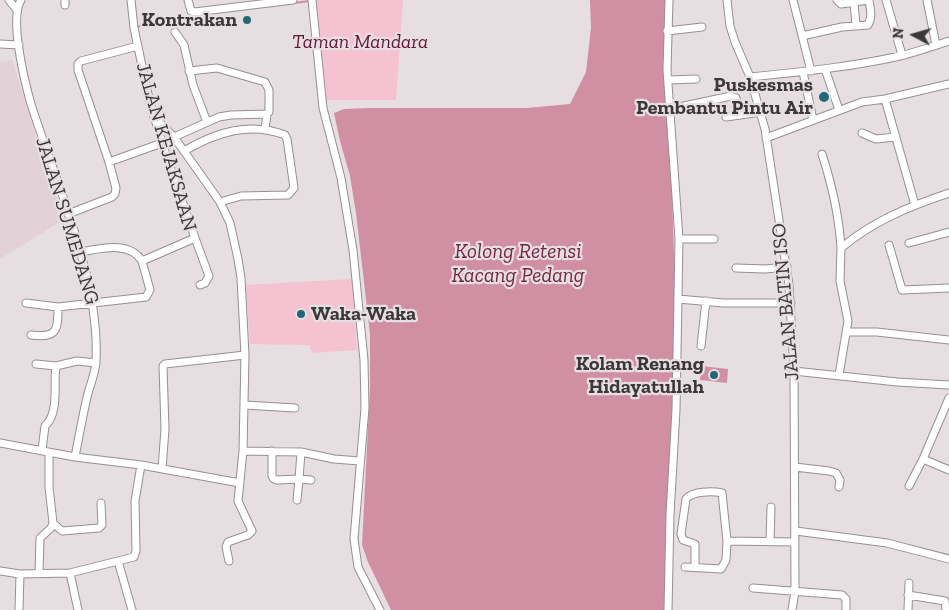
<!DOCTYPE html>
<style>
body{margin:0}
#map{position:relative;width:949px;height:610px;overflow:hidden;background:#e7dee1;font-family:"Zilla Slab",serif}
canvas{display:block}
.north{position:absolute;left:889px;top:10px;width:50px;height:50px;-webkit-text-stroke:4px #e7dee1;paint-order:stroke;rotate:276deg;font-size:14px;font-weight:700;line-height:20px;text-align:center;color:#3b3838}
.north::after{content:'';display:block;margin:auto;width:18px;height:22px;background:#3b3838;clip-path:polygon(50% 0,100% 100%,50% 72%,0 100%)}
</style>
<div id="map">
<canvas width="949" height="610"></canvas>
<div class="north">N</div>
</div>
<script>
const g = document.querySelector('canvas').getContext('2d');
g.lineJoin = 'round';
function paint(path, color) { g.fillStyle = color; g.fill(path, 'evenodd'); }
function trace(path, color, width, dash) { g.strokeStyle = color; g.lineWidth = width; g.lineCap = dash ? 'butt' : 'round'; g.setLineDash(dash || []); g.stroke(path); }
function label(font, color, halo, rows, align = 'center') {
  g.font = font + ' "Zilla Slab",serif'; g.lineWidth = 4.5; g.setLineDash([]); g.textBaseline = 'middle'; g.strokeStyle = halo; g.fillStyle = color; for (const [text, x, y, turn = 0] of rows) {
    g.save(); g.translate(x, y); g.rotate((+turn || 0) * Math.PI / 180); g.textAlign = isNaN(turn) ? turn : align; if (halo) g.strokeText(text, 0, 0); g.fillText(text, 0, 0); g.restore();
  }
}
const built = new Path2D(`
 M12 60 63 220 0 259V62Z`);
const green = new Path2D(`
 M315 0H403L396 100H327Z
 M352 279 357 350 312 353 309 345 250 344 246 285Z`);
const water = new Path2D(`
 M590 0H666L676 319 665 610H391L368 562 362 545 370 389V334L356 213 350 176 340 141 334 113 344 109 370 108H527L570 104 586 72 591 28Z
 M701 366 728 369 727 383 700 380Z`);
const stream = new Path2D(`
 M294 3 309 1
 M136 27 203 14`);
const minor = new Path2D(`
 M9 0 17 10
 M65 0V5
 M188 0 191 11 195 12 293 0
 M312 0 323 108 341 178 353 250 364 360 365 408 354 539 358 567 380 610
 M727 0 730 26 735 42 750 77 765 129 789 285 794 371 795 591 792 610
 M793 0 811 71
 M837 0 841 4 868 0
 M886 0 902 55
 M927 0 936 45
 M854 3 856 25
 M667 31 702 27
 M175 32 184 45 193 85 207 122
 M802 36 842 27 868 25C873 17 870 8 869 0
 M0 44 19 45
 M825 69 839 110
 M803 72 813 120
 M750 77C800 72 851 67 900 56 917 52 933 46 949 41
 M668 80 696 79
 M885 99 949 84
 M670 109 731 96 736 98 738 104
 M154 117 174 137 220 202 230 223 238 259 241 278 245 355 243 451 238 501 252 531 248 535 228 542 226 547 229 561
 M726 117 761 112
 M265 130 267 114
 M862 133 876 139 896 137
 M174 137 219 117 231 115 267 114 269 112V90L265 82 217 68 189 71
 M766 138 862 102 885 99 915 205
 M184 151C215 133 249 121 285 135L287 139 294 188 288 195 241 196 220 202
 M822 154C832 185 839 215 841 248
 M109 162 162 143
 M68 214 112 197 115 194 116 188 109 162 78 70V64L81 61 138 46
 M195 238 209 276 205 283 200 285
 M679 239H714
 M909 243 949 232
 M889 245 902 290 949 288
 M80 252C100 249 129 240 142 261
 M736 268 765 269 787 267
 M678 299 723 303H791
 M26 303 58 307 146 297 150 290 142 261 195 238 162 143 149 99 134 28 131 0
 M847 332H877L949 340
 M31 335C57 338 58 331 58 307
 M701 346 706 301
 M36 364 56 366
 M794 371 897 382 949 385
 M839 375 848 321 840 281 841 248C873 221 910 206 949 193
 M245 405 295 408
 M0 443 75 457C79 436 83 414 88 393 91 383 96 371 96 360 100 278 56 183 31 104 25 83 9 19 21 0
 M42 450 45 426C60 412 53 384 56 366L77 361 96 363
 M243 451 301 452 334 459 360 461
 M272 451V476L274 479 277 480 299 479 297 500
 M301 452 299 479 311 480
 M75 457 141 465 240 483
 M923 459 949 470
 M795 467 829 471 836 473 840 480 839 487
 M162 469 165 429 163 366 165 364 245 355
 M909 486 923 459 949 398
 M53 523 62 531 99 528 102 525 101 503
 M796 531 887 543 949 559
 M770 542 771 507
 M118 561 132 610
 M685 567 721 569 726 560 727 541
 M695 567V544L683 540 681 534 686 499C692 491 713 491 722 493L727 541 795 542
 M0 571 20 574 70 573 134 557 136 551 135 501 141 465
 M39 573 40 538 51 528 53 523 49 487V453
 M70 573 78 610
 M753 588 842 595 846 599V610
 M908 595 945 601 946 610
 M19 610 20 574
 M668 610 670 515 676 410 679 239 667 70 669 0
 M908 610 909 583`);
const markers = [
 [247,20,5,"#1f6974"],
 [824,97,6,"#1f6974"],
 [301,314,5,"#1f6974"],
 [714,375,5,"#1f6974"]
];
const poiNames = [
 ["Kontrakan",237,20],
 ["Puskesmas",813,85],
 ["Pembantu Pintu Air",813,108],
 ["Waka-Waka",311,314,"left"],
 ["Kolam Renang",704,364],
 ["Hidayatullah",704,387]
];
const parkNames = [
 ["Taman Mandara",360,42]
];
const streetNames = [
 ["JALAN KEJAKSAAN",166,147,74],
 ["JALAN SUMEDANG",67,221,73],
 ["JALAN BATIN ISO",786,302,-95]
];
const waterNames = [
 ["Kolong Retensi",518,252],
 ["Kacang Pedang",518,276]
];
paint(built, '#e2d1d6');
paint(green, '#f4c2d0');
paint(water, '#d08fa3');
trace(stream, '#d08fa3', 2);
trace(minor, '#978f92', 9);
trace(minor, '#fff', 7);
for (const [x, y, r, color] of markers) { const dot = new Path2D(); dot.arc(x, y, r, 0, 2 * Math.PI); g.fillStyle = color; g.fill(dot); trace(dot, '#e7dee1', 2); }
label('bold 20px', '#3b3838', '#e7dee1', poiNames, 'right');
label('italic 20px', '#621536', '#e7dee1', parkNames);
label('20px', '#3b3838', '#e7dee1', streetNames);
label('italic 21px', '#742645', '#e7dee1', waterNames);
</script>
